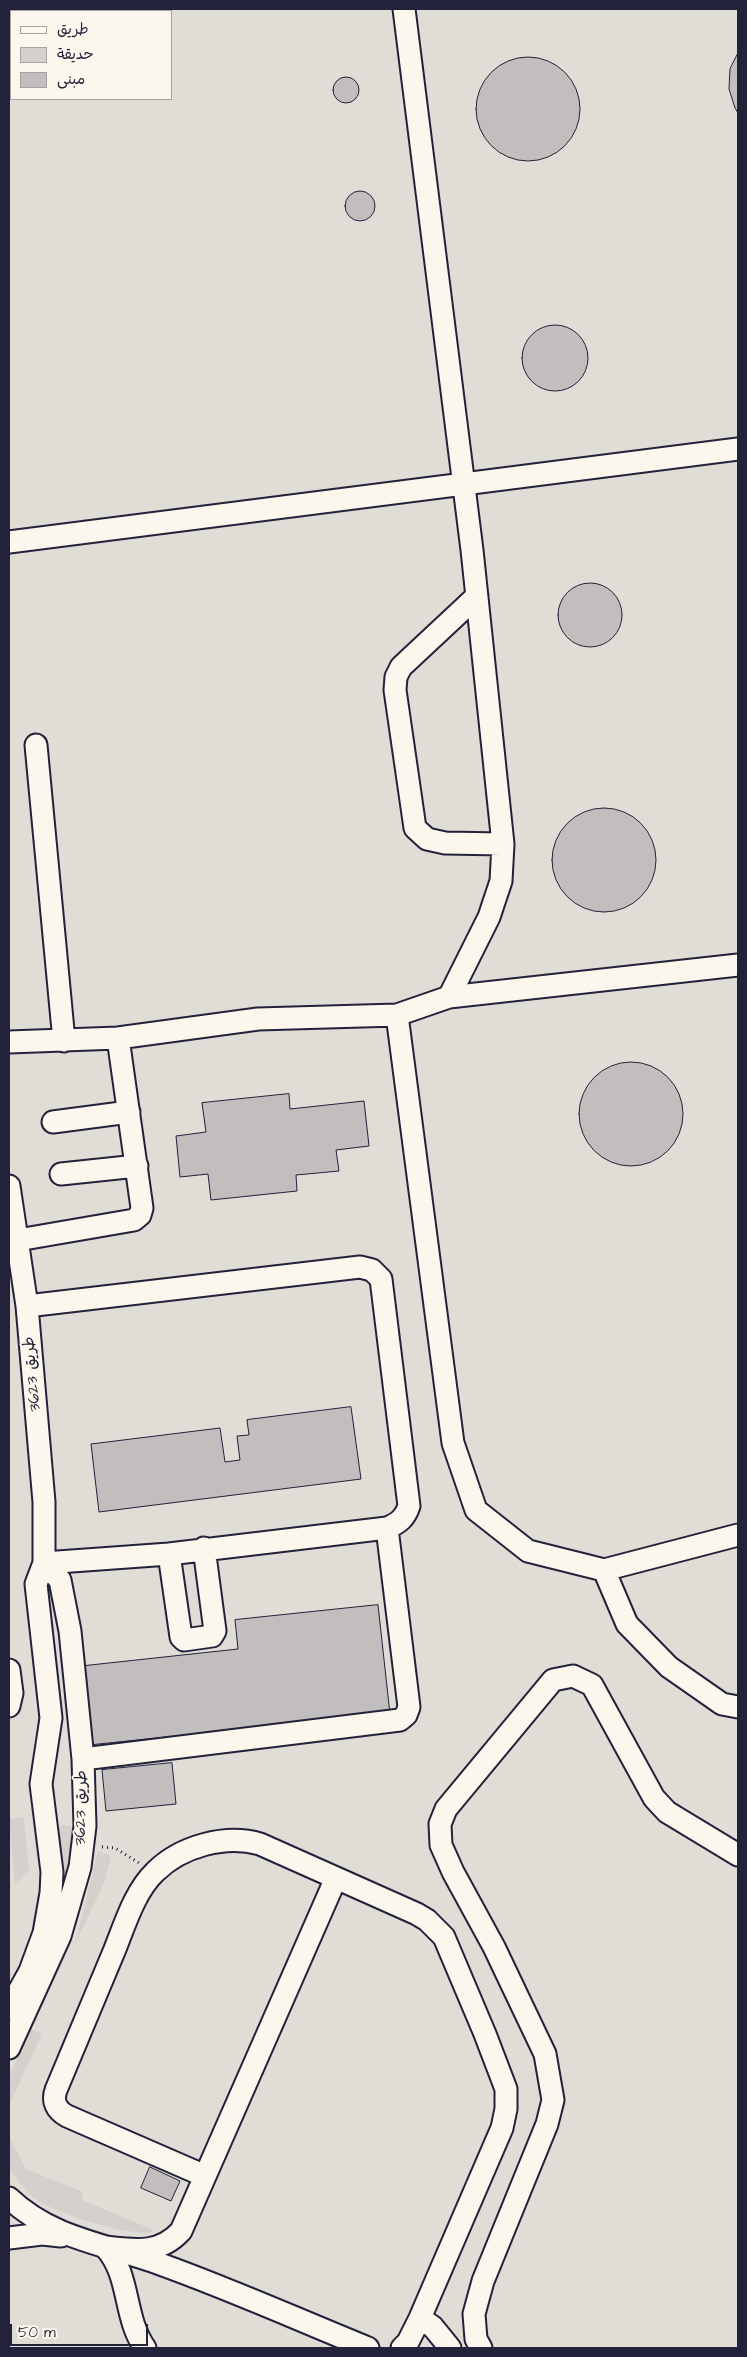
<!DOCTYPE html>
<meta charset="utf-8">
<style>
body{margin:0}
#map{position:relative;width:747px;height:2357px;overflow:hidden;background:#f2eee5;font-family:"Architects Daughter","Playpen Sans Arabic",sans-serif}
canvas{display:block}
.frame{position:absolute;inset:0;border:10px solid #22223b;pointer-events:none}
.legend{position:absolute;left:10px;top:10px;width:162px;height:90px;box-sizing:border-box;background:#fbf7ec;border:1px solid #a4a2a5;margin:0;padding:6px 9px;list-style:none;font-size:15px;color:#22223b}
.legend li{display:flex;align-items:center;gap:10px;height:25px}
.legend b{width:25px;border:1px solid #a4a2a5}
.scale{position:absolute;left:10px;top:2324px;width:138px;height:22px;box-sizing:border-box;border:2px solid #22223b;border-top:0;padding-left:6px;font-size:15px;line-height:18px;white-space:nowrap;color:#22223b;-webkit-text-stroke:4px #fbf7ec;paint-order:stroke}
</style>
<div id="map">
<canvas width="747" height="2357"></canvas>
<div class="frame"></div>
<ul class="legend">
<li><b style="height:6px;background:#fbf7ec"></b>طريق</li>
<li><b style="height:14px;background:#d4d1cc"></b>حديقة</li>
<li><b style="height:14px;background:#c2bebe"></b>مبنى</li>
</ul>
<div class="scale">50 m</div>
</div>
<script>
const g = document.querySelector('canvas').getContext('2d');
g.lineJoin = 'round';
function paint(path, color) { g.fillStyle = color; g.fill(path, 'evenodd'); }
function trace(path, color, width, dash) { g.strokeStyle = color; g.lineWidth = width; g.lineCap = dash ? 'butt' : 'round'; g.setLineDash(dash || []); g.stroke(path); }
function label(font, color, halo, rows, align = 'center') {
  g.font = font + ' "Architects Daughter","Playpen Sans Arabic",sans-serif'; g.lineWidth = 4; g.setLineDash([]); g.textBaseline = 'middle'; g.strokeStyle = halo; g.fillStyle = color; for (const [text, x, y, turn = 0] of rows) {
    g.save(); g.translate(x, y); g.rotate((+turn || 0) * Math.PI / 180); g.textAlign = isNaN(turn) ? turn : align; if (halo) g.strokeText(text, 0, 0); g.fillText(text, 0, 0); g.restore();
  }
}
const built = new Path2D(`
 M9 9H738V2348H9ZM11 11H171V99H11Z`);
const green = new Path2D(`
 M24 1817 29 1870 15 1884 9 1819Z
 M62 1825 71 1826C80 1843 67 1880 62 1898L55 1831Z
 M98 1851 111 1856 105 1881 75 1944Z
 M31 2029 42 2034 9 2105V2077Z
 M9 2137 26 2169 83 2192 82 2200 154 2230 146 2234 117 2229 79 2219 40 2203 28 2193 10 2170Z`);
const building = new Path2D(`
 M738 53V113L735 108 729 89 730 69Z
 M476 109a52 52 0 1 1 104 0a52 52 0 1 1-104 0Z
 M333 90a13 13 0 1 1 26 0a13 13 0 1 1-26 0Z
 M345 206a15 15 0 1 1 30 0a15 15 0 1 1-30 0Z
 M522 358a33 33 0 1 1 66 0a33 33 0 1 1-66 0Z
 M558 615a32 32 0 1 1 64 0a32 32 0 1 1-64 0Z
 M552 860a52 52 0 1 1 104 0a52 52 0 1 1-104 0Z
 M579 1114a52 52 0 1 1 104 0a52 52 0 1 1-104 0Z
 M289 1094 290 1109 364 1101 369 1146 336 1150 339 1171 296 1175 297 1191 211 1200 208 1174 180 1177 176 1136 206 1132 202 1103Z
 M351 1407 361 1479 99 1512 91 1444 220 1428 225 1462 240 1460 237 1436 249 1435 247 1420Z
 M378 1605 390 1714 89 1745 81 1666 238 1649 235 1620Z
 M172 1763 176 1804 106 1811 102 1770Z
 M150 2167 180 2181 171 2201 141 2188Z`);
const path = new Path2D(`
 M102 1847 115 1848 139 1863`);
const minor = new Path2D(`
 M9 542 738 449
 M477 596 401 667 396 677 395 690 415 828 427 839 445 843 503 844
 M36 745 64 1041
 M449 997 738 965
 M397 1015 453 1443 476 1510 528 1551 604 1570 738 1535
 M9 1042 118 1038 258 1019 397 1015 449 997 489 917 501 881 503 844 472 550 404 9
 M53 1122 129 1112
 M61 1174 137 1166
 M9 1186 27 1306 44 1502V1563L36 1584 51 1718 41 1784 52 1872 51 1893 44 1933 30 1971 9 2009
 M18 1240 134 1220 140 1215 142 1208 118 1038
 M27 1306 360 1267 372 1270 381 1279 409 1506C405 1518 399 1523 387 1528L169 1554 44 1563
 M169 1554 181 1637 184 1640 212 1636 215 1631 204 1548
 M604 1570 627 1624 669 1667 722 1704 738 1707
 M9 1670 12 1693 9 1706
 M83 1759 400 1720 406 1715 409 1707 387 1528
 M9 2048 60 1936 80 1867 85 1826 83 1759 70 1631 60 1580 44 1563
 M205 2176 67 2116C56 2110 52 2101 56 2090 76 2043 95 1996 115 1949 125 1924 135 1891 155 1872 181 1846 226 1834 260 1844L417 1914 427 1920 444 1937 485 2034 506 2089V2109L502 2128 420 2318 408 2342 402 2348
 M9 2198C52 2239 106 2244 160 2264 230 2289 299 2320 368 2348
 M9 2238 42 2234 61 2236
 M105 2247C134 2250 159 2255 181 2231L336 1878
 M105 2247C131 2275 123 2317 145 2348
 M420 2318 433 2327 450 2348
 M481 2348 476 2339 474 2314 483 2281 547 2124 553 2100 545 2054 494 1947 453 1872 441 1845 440 1824 446 1809 553 1680 573 1676 592 1685 654 1798 667 1812 738 1855`);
const streetNames = [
 ["طريق 3623",33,1374,-95],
 ["طريق 3623",82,1808,-89]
];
paint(built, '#e0dcd6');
paint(green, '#d4d1cc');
paint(building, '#c2bebe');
trace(building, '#22223b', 1);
trace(minor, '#22223b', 25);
trace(path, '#22223b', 3, [1, 4]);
trace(minor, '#fbf7ec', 21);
label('16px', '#22223b', '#fbf7ec', streetNames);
</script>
